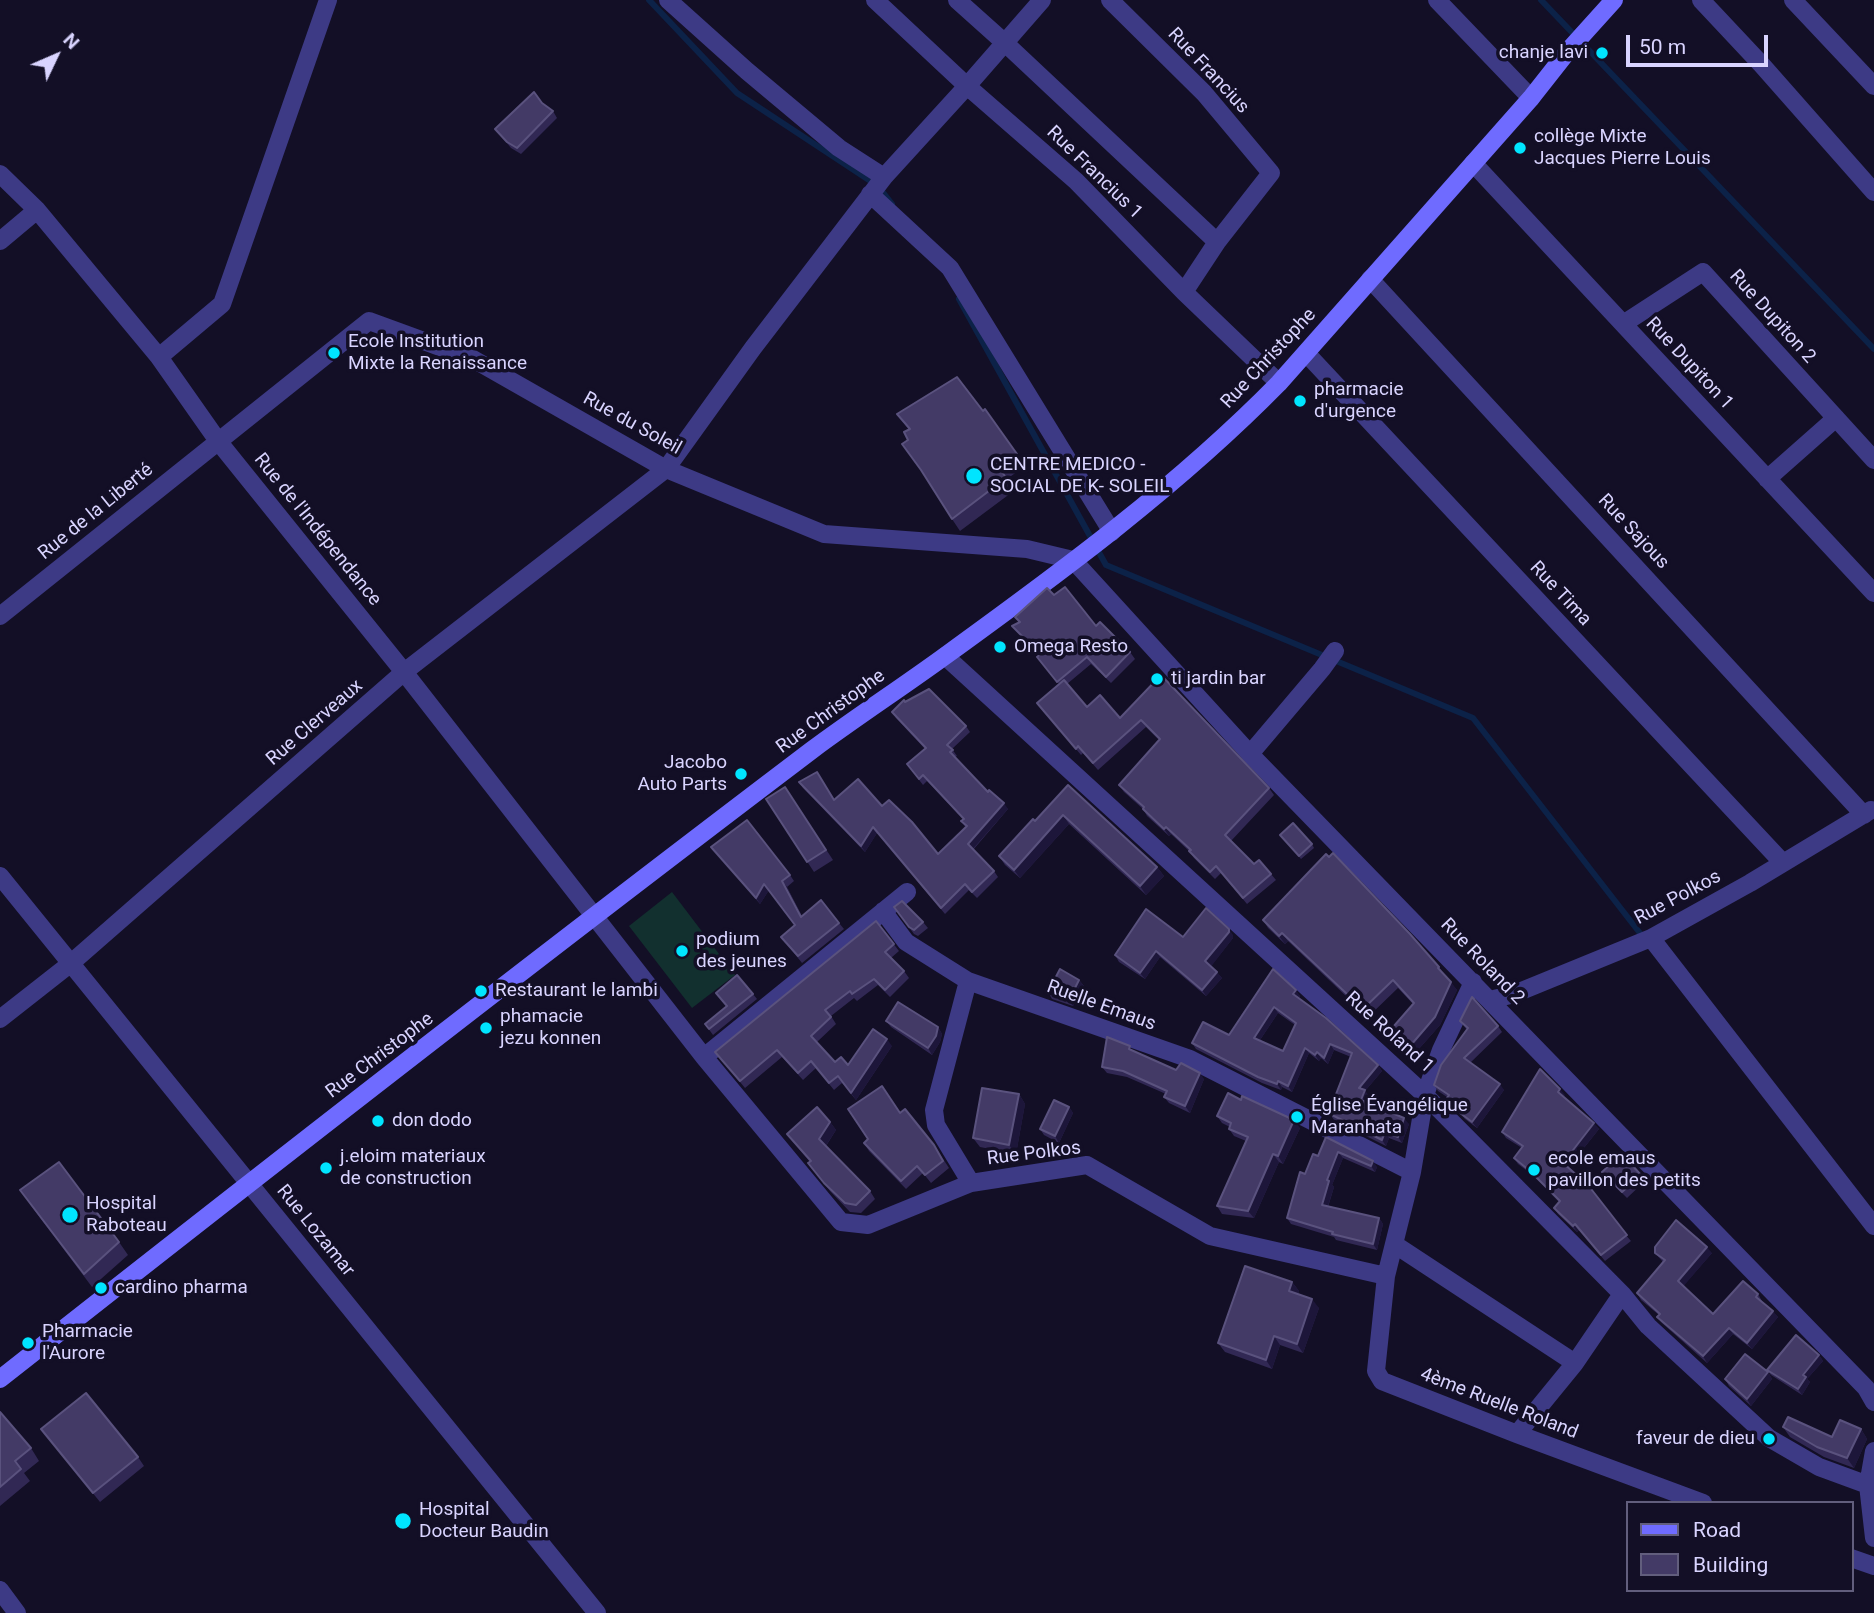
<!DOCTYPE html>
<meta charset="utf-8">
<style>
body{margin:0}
#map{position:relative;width:1874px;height:1613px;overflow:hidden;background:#130f26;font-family:Roboto,sans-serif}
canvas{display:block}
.legend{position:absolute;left:1626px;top:1501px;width:228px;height:91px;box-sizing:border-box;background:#130f26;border:2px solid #625e7d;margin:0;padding:9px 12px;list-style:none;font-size:21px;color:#d9d4ff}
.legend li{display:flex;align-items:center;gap:14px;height:35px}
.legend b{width:35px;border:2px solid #625e7d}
.north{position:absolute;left:21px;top:21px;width:70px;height:70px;-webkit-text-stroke:5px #130f26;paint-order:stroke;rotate:46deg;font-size:19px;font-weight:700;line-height:28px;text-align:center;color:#d9d4ff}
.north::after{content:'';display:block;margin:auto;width:24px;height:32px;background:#d9d4ff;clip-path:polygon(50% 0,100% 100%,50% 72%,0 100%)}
.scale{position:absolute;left:1626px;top:35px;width:142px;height:32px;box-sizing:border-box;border:4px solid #d9d4ff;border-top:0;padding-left:9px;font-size:21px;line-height:24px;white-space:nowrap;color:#d9d4ff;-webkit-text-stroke:5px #130f26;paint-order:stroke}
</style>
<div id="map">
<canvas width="1874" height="1613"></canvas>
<ul class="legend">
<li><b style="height:9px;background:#6f6bff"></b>Road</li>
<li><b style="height:19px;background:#433a66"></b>Building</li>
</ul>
<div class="north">N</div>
<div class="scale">50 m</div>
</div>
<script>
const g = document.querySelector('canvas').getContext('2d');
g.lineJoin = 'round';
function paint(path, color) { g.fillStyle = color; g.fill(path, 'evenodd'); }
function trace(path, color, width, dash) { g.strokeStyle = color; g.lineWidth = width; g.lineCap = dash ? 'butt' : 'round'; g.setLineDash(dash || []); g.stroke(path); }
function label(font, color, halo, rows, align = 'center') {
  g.font = font + ' Roboto,sans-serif'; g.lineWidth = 7; g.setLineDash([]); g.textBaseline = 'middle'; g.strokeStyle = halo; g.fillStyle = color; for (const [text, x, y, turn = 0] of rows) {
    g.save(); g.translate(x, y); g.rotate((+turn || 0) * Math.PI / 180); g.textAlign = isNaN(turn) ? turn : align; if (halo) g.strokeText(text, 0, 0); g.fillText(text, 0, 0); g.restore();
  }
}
const green = new Path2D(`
 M672 892 735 975 692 1008 629 926Z`);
const stream = new Path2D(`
 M649 0 737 93 878 186 892 204
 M1541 0 1874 349
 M959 299 1106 565 1473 718 1643 937`);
const street = new Path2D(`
 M668 0 747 71 839 148 884 177
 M875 0 967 86 1076 181 1184 292 1279 383
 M957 0 1005 43 1217 242
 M1110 0 1204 93 1271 173 1217 242 1184 292
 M1437 0 1531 98
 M1701 0 1761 64 1874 192
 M1793 0 1874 86
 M1473 163 1874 593
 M0 174 37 210 159 357 218 441 404 672 704 1057 841 1222 868 1225 971 1183 1087 1165 1210 1236 1386 1276 1412 1172 1425 1095 1441 1050 1473 982
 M870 194 950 268 1112 532
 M0 241 37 210
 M1370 279 1864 815
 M1623 324 1703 272 1874 460
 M1306 353 1783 863
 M159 357 222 304 328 0
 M1767 479 1836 418
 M0 616 369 321 473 359 666 469 824 534 1027 549 1073 560 1250 754 1866 1388 1874 1402
 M945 656 1425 1095 1622 1294 1648 1326 1769 1438 1819 1467 1868 1485
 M1250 754 1322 669 1335 651
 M0 876 597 1613
 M883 911 906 942 968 981
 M1651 938 1874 1226
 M1490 1000 1514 994 1651 938 1750 883 1871 810
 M0 1019 70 964 404 672 666 469 753 348 884 177 967 86 1042 0
 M704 1057 907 892
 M971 1183 936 1125 934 1110 968 981 1190 1059 1412 1172
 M1394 1244 1575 1363
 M1386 1276 1376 1371 1382 1381 1517 1434 1703 1503
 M1517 1434 1575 1363 1622 1294
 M1874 1451 1868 1485 1874 1538
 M1851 1558 1874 1566
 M0 1590 17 1613`);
const secondary = new Path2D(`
 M0 1379C269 1167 539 957 812 750 855 718 901 688 945 656 1061 572 1178 486 1279 383L1531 98 1568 51 1614 0`);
const wall = new Path2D(`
 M553 111 557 118 521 154 511 148 495 129Z
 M985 409 1025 466 1007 479 1015 490 960 531 952 519 908 440 909 430 897 414 983 411Z
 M1054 595 1130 652 1135 659 1111 683 1091 664 1067 684 1087 707 1120 718 1161 675 1269 788 1274 795 1231 841 1254 864 1271 874 1276 880 1247 904 1221 873 1215 879 1194 858 1189 851 1171 834 1169 836 1147 816 1143 809 1124 792 1119 785 1159 740 1146 727 1098 770 1083 753 1081 755 1037 703 1059 684 1037 657 1039 655 1017 632 1012 626 1019 623 1015 617Z
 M905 702 966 726 970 732 952 749 957 756 955 757 988 792 1008 809 973 850 994 871 998 877 977 898 969 890 945 914 877 833 865 852 803 788 799 782 834 799 882 806 938 854 966 828 961 821 963 819 927 781 923 785 907 764 925 749 896 718 892 712Z
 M1068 785 1157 867 1164 876 1146 895 1069 824 1020 878 1005 865 999 856 1035 821Z
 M791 796 833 860 814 872 766 799Z
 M1280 835 1312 844 1314 848 1301 859Z
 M711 847 790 875 794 881 787 887 802 916 839 923 844 929 802 963 781 937 795 925 769 890 760 904Z
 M894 907 923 922 928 928 918 936 914 934Z
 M1263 920 1439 967 1444 975 1457 990 1440 1025 1410 1059 1392 1042 1387 1034 1413 1004 1398 988 1368 1017 1288 941 1285 944 1268 928Z
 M876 921 899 951 891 958 904 971 909 978 890 997 878 985 857 1001 854 998 831 1016 836 1024 817 1042 835 1062 848 1065 892 1046 856 1100 842 1083 834 1090 816 1068 803 1080 782 1057 745 1088 715 1052Z
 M1233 935V938L1211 966 1222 978 1206 996 1160 957 1145 979 1119 962 1115 955 1183 937Z
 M1273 969 1300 996 1299 998 1378 1065 1382 1071 1365 1091 1369 1096 1366 1103 1409 1124 1402 1143 1389 1138 1386 1146 1334 1120 1330 1114 1351 1057 1334 1050 1328 1064 1321 1058 1319 1061 1309 1053 1292 1092 1282 1087 1281 1090 1262 1083 1196 1049 1192 1043 1229 1035ZM1278 1013 1295 1025 1283 1051 1260 1040Z
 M1079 980 1084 986 1073 1006 1052 999 1048 992Z
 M716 993 753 994 757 999 713 1035 705 1024 727 1007Z
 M886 1021 938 1027 942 1034 940 1042 932 1055 891 1027Z
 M1460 1021 1498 1026 1502 1032 1470 1063 1504 1090 1477 1128 1465 1119 1460 1113 1461 1111 1451 1104 1447 1097 1438 1091 1434 1085 1467 1030Z
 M1133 1051 1176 1070 1204 1079 1190 1113 1169 1103 1164 1097 1166 1094 1127 1077 1107 1073 1102 1067Z
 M1019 1094 1025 1104 1016 1154 980 1147 973 1138Z
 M1565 1095 1563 1097 1599 1129 1568 1168 1631 1241 1605 1261 1579 1230 1577 1232 1558 1214 1554 1208 1559 1202 1535 1177 1518 1164 1514 1158 1522 1148 1506 1138 1502 1132Z
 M1069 1107 1073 1113 1059 1143 1044 1135 1040 1129Z
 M900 1112 934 1145 949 1168 931 1183 923 1173 906 1189 869 1151 864 1143Z
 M1217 1116 1300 1128 1283 1164 1279 1162 1254 1218 1222 1214 1217 1206 1246 1141 1234 1136 1229 1129 1230 1127 1222 1123Z
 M830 1122 836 1130 826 1146 870 1191 875 1199 861 1213 850 1212 830 1191 808 1163 810 1162 793 1142 787 1134Z
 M1326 1137 1377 1167 1375 1172 1343 1158 1332 1185 1334 1187 1328 1207 1379 1218 1383 1224 1377 1250 1336 1240 1334 1237 1291 1224 1287 1218 1305 1174 1318 1156Z
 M1602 1172 1641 1175 1645 1181 1627 1198 1607 1178Z
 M29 1203 119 1242 128 1255 92 1287Z
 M1655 1253H1712L1683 1286 1713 1314 1758 1294 1762 1301V1302L1778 1317 1752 1349 1733 1334 1707 1363 1662 1323 1657 1317 1659 1315 1641 1300 1637 1293 1663 1262Z
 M1292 1282 1299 1291 1298 1294 1319 1308 1303 1353 1280 1345 1272 1369 1225 1352 1218 1343Z
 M1819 1355 1823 1361 1807 1379 1810 1382 1802 1395 1771 1375 1767 1370Z
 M1768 1372 1772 1379 1751 1406 1729 1386 1725 1379Z
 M0 1412 31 1448 39 1461 24 1473 30 1481 0 1506Z
 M1783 1427 1832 1437 1861 1429 1867 1439 1854 1468 1824 1457 1790 1437Z
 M41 1429 138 1457 144 1466 100 1502Z`);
const shadedWall = new Path2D(`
 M1004 803 1008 809 972 850 968 844Z
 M1063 815 1069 824 1020 878 1014 870Z
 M873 827 877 833 865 852 861 846Z
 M1166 827 1171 834 1169 836 1164 829Z
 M1157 867 1164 876 1146 895 1140 886Z
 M782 881 787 887 805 923 801 917Z
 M764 884 769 890 760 904 756 898Z
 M1229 929 1233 935V938L1210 968 1205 961Z
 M1282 933 1288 941 1285 944 1279 936Z
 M1156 951 1160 957 1145 979 1140 973Z
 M1217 972 1222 978 1206 996 1202 990Z
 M1079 980 1084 986 1073 1006 1069 1000Z
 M1451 982 1457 990 1440 1025 1410 1059 1405 1052Z
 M1296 990 1300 996 1297 1000 1293 994Z
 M1274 1007 1278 1013 1258 1043 1254 1038Z
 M938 1027 942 1034 940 1042 932 1055 928 1048Z
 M887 1039 892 1046 856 1100 851 1093Z
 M1330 1044 1334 1050 1328 1064 1324 1058Z
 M1305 1048 1309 1053 1292 1092 1288 1086Z
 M1317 1052 1321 1058 1319 1061 1315 1055Z
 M1378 1065 1382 1071 1365 1091 1369 1096 1365 1106 1361 1100 1359 1088Z
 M1200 1073 1204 1079 1190 1113 1185 1106Z
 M1278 1081 1282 1087 1281 1090 1277 1084Z
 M1500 1084 1504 1090 1477 1128 1472 1122Z
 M1560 1089 1565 1095 1562 1098 1558 1092Z
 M1019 1094 1025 1104 1016 1154 1009 1145Z
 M1069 1107 1073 1113 1059 1143 1055 1136Z
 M1404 1118 1409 1124 1402 1143 1398 1137Z
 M1294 1120 1300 1128 1283 1164 1278 1156Z
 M830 1122 836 1130 825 1147 819 1139Z
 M1594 1123 1599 1129 1567 1169 1563 1163Z
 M1385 1132 1389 1138 1386 1146 1382 1140Z
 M1338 1152 1343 1158 1332 1185 1334 1187 1326 1212 1322 1205 1327 1180Z
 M1273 1154 1279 1162 1254 1218 1248 1211Z
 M1373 1161 1377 1167 1375 1172 1371 1166Z
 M1379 1218 1383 1224 1377 1250 1373 1244Z
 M1575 1224 1579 1230 1577 1232 1573 1226Z
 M1707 1247 1712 1253 1682 1288 1678 1281Z
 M1292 1282 1299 1291 1296 1300 1289 1291Z
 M1312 1299 1319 1308 1303 1353 1297 1344Z
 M1773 1311 1778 1317 1752 1349 1747 1343Z
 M1729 1328 1733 1334 1707 1363 1703 1356Z
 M1274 1336 1280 1345 1272 1369 1266 1360Z
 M1819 1355 1823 1361 1807 1379 1810 1382 1802 1395 1798 1389 1803 1375Z
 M1768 1372 1772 1379 1751 1406 1747 1399Z
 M1861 1429 1867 1439 1854 1468 1847 1458Z`);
const building = new Path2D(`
 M534 92 542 103 553 111 517 148 507 142 495 129Z
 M957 377 983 411 985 409 1017 454 999 467 1006 478 952 519 921 470 902 444 908 440 904 432 910 429 897 414Z
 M1065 587 1096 626 1100 622 1130 652 1106 677 1087 657 1057 682 1037 657 1040 654 1012 626 1020 622 1015 617 1047 588 1054 595Z
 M1161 675 1269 788 1225 835 1254 864 1259 860 1271 874 1243 898 1216 866 1210 872 1189 851 1191 850 1166 827 1164 829 1143 809 1144 807 1119 785 1160 739 1141 720 1093 763 1078 746 1076 749 1037 703 1064 680 1087 707 1100 695 1120 718Z
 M929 689 966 726 947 745 953 750 950 752 988 792 989 790 1004 803 968 844 994 871 972 892 965 884 941 908 873 827 861 846 799 782 817 772 834 800 858 779 882 806 889 800 912 822 938 854 967 826 961 821 964 819 923 775 919 779 907 764 926 748 892 712 904 700 905 702Z
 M1068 785 1157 867 1140 886 1063 815 1014 870 999 856 1033 819 1035 821Z
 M785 787 826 850 807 862 766 799Z
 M747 820 790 875 782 881 801 917 821 900 839 923 798 956 781 937 795 925 764 884 756 898 711 847Z
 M1293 823 1312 844 1299 856 1280 835Z
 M1333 853 1410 934 1439 967 1438 968 1451 982 1435 1017 1405 1052 1387 1034 1414 1003 1393 980 1363 1009 1282 933 1279 936 1263 920 1326 854 1329 857Z
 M902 901 923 922 914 930 909 927 894 907Z
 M1206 908 1229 929V932L1205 961 1217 972 1202 990 1156 951 1140 973 1115 955 1146 909 1183 937Z
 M876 921 894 944 885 952 904 971 885 990 874 979 852 994 850 991 825 1010 831 1017 811 1036 835 1062 841 1057 848 1065 873 1029 887 1039 851 1093 838 1076 829 1083 811 1061 798 1073 777 1050 740 1081 715 1052Z
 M1060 969 1079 980 1069 1000 1048 992Z
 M1273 969 1296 990 1293 994 1326 1018 1378 1065 1359 1088 1365 1090 1361 1100 1404 1118 1398 1137 1385 1132 1382 1140 1330 1114 1331 1107 1352 1053 1330 1044 1324 1058 1317 1052 1315 1055 1305 1048 1288 1086 1278 1081 1277 1084 1258 1077 1192 1043 1203 1022 1229 1035ZM1274 1007 1296 1023 1283 1051 1254 1038Z
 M737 975 753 994 709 1029 705 1024 727 1006 716 993Z
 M1472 997 1498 1026 1464 1058 1500 1084 1472 1122 1460 1113 1463 1109 1447 1098 1449 1095 1434 1085 1441 1065 1468 1028 1460 1021Z
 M898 1002 938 1027 936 1036 928 1048 886 1021Z
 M1107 1037 1130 1046 1129 1049 1176 1070 1181 1063 1200 1073 1185 1106 1164 1097 1167 1091 1123 1071 1102 1067Z
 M1540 1069 1560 1089 1558 1092 1594 1123 1563 1163 1588 1185 1627 1235 1601 1255 1575 1224 1573 1226 1554 1208 1560 1201 1530 1171 1514 1158 1523 1146 1502 1132Z
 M882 1086 900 1113 905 1109 934 1145 943 1161 925 1175 917 1166 901 1181 864 1143 868 1139 848 1109Z
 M982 1088 1019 1094 1009 1145 973 1138Z
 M1228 1093 1241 1100 1242 1096 1294 1120 1278 1156 1273 1154 1248 1211 1217 1206 1248 1137 1229 1129 1231 1123 1217 1116Z
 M1054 1100 1069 1107 1055 1136 1040 1129Z
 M817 1107 830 1122 819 1139 870 1191 856 1205 845 1203 824 1183 808 1163 811 1161 787 1134Z
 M1326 1137 1373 1161 1371 1166 1338 1152 1327 1180 1329 1181 1322 1205 1379 1218 1373 1244 1332 1234 1333 1232 1287 1218 1300 1172 1305 1174 1313 1154 1318 1156Z
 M1622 1154 1641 1175 1622 1192 1602 1172Z
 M59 1162 119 1242 84 1274 20 1190Z
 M1676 1220 1707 1247 1678 1281 1713 1314 1743 1281 1758 1294 1756 1297 1773 1311 1747 1343 1729 1328 1703 1356 1657 1317 1660 1314 1637 1293 1665 1260 1655 1253V1247Z
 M1245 1266 1292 1282 1289 1291 1312 1299 1297 1344 1274 1336 1266 1360 1218 1343Z
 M1796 1335 1819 1355 1803 1375 1806 1377 1798 1389 1767 1370Z
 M1745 1354 1768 1372 1747 1399 1725 1379Z
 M86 1393 138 1457 93 1493 41 1429Z
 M0 1412 31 1448 15 1461 21 1469 0 1487Z
 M1788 1417 1832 1437 1840 1420 1861 1429 1847 1458 1817 1447 1783 1427Z`);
const markers = [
 [1602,53,7,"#00e5ff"],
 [1520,148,7,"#00e5ff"],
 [334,353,7,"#00e5ff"],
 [1300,401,7,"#00e5ff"],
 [974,476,9,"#00e5ff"],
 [1000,647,7,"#00e5ff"],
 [1157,679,7,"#00e5ff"],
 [741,774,7,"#00e5ff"],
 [682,951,7,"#00e5ff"],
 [481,991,7,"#00e5ff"],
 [486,1028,7,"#00e5ff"],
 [1297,1117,7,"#00e5ff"],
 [378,1121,7,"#00e5ff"],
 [326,1168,7,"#00e5ff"],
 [1534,1170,7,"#00e5ff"],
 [70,1215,9,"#00e5ff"],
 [101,1288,7,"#00e5ff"],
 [28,1343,7,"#00e5ff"],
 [1769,1439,7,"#00e5ff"],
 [403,1521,9,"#00e5ff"]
];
const poiNames = [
 ["chanje lavi",1588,53,"right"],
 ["collège Mixte",1534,137],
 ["Jacques Pierre Louis",1534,159],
 ["Ecole Institution",348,342],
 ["Mixte la Renaissance",348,364],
 ["pharmacie",1314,390],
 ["d'urgence",1314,412],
 ["CENTRE MEDICO -",990,465],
 ["SOCIAL DE K- SOLEIL",990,487],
 ["Omega Resto",1014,647],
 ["ti jardin bar",1171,679],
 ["Jacobo",727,763,"right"],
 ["Auto Parts",727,785,"right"],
 ["podium",696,940],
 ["des jeunes",696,962],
 ["Restaurant le lambi",495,991],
 ["phamacie",500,1017],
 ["jezu konnen",500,1039],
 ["Église Évangélique",1311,1106],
 ["Maranhata",1311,1128],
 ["don dodo",392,1121],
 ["j.eloim materiaux",340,1157],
 ["de construction",340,1179],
 ["ecole emaus",1548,1159],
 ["pavillon des petits",1548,1181],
 ["Hospital",86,1204],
 ["Raboteau",86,1226],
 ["cardino pharma",115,1288],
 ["Pharmacie",42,1332],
 ["l'Aurore",42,1354],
 ["faveur de dieu",1755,1439,"right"],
 ["Hospital",419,1510],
 ["Docteur Baudin",419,1532]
];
const streetNames = [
 ["Rue Francius",1208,71,47],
 ["Rue Francius 1",1094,173,44],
 ["Rue Dupiton 2",1772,317,48],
 ["Rue Christophe",1269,359,-47],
 ["Rue Dupiton 1",1689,364,47],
 ["Rue du Soleil",632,424,29],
 ["Rue de la Liberté",96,512,-39],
 ["Rue de l'Indépendance",317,530,51],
 ["Rue Sajous",1633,532,47],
 ["Rue Tima",1560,594,47],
 ["Rue Christophe",831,712,-36],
 ["Rue Clerveaux",315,723,-41],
 ["Rue Polkos",1678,898,-28],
 ["Rue Roland 2",1482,962,46],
 ["Ruelle Emaus",1101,1006,20],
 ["Rue Roland 1",1389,1033,42],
 ["Rue Christophe",380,1056,-37],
 ["Rue Polkos",1034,1154,-7],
 ["Rue Lozamar",315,1231,51],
 ["4ème Ruelle Roland",1499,1404,21]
];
paint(green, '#12302f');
trace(stream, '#0c2248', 6);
trace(street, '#3d3a85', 18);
trace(secondary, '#6f6bff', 18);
paint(wall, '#312854');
paint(shadedWall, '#1d163a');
paint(building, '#433a66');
trace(building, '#5a527e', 2);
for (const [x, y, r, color] of markers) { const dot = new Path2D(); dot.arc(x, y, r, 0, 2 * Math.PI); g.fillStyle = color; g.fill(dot); trace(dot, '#130f26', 2.5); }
label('19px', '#d9d4ff', '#130f26', poiNames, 'left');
label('19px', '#d9d4ff', '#130f26', streetNames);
</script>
